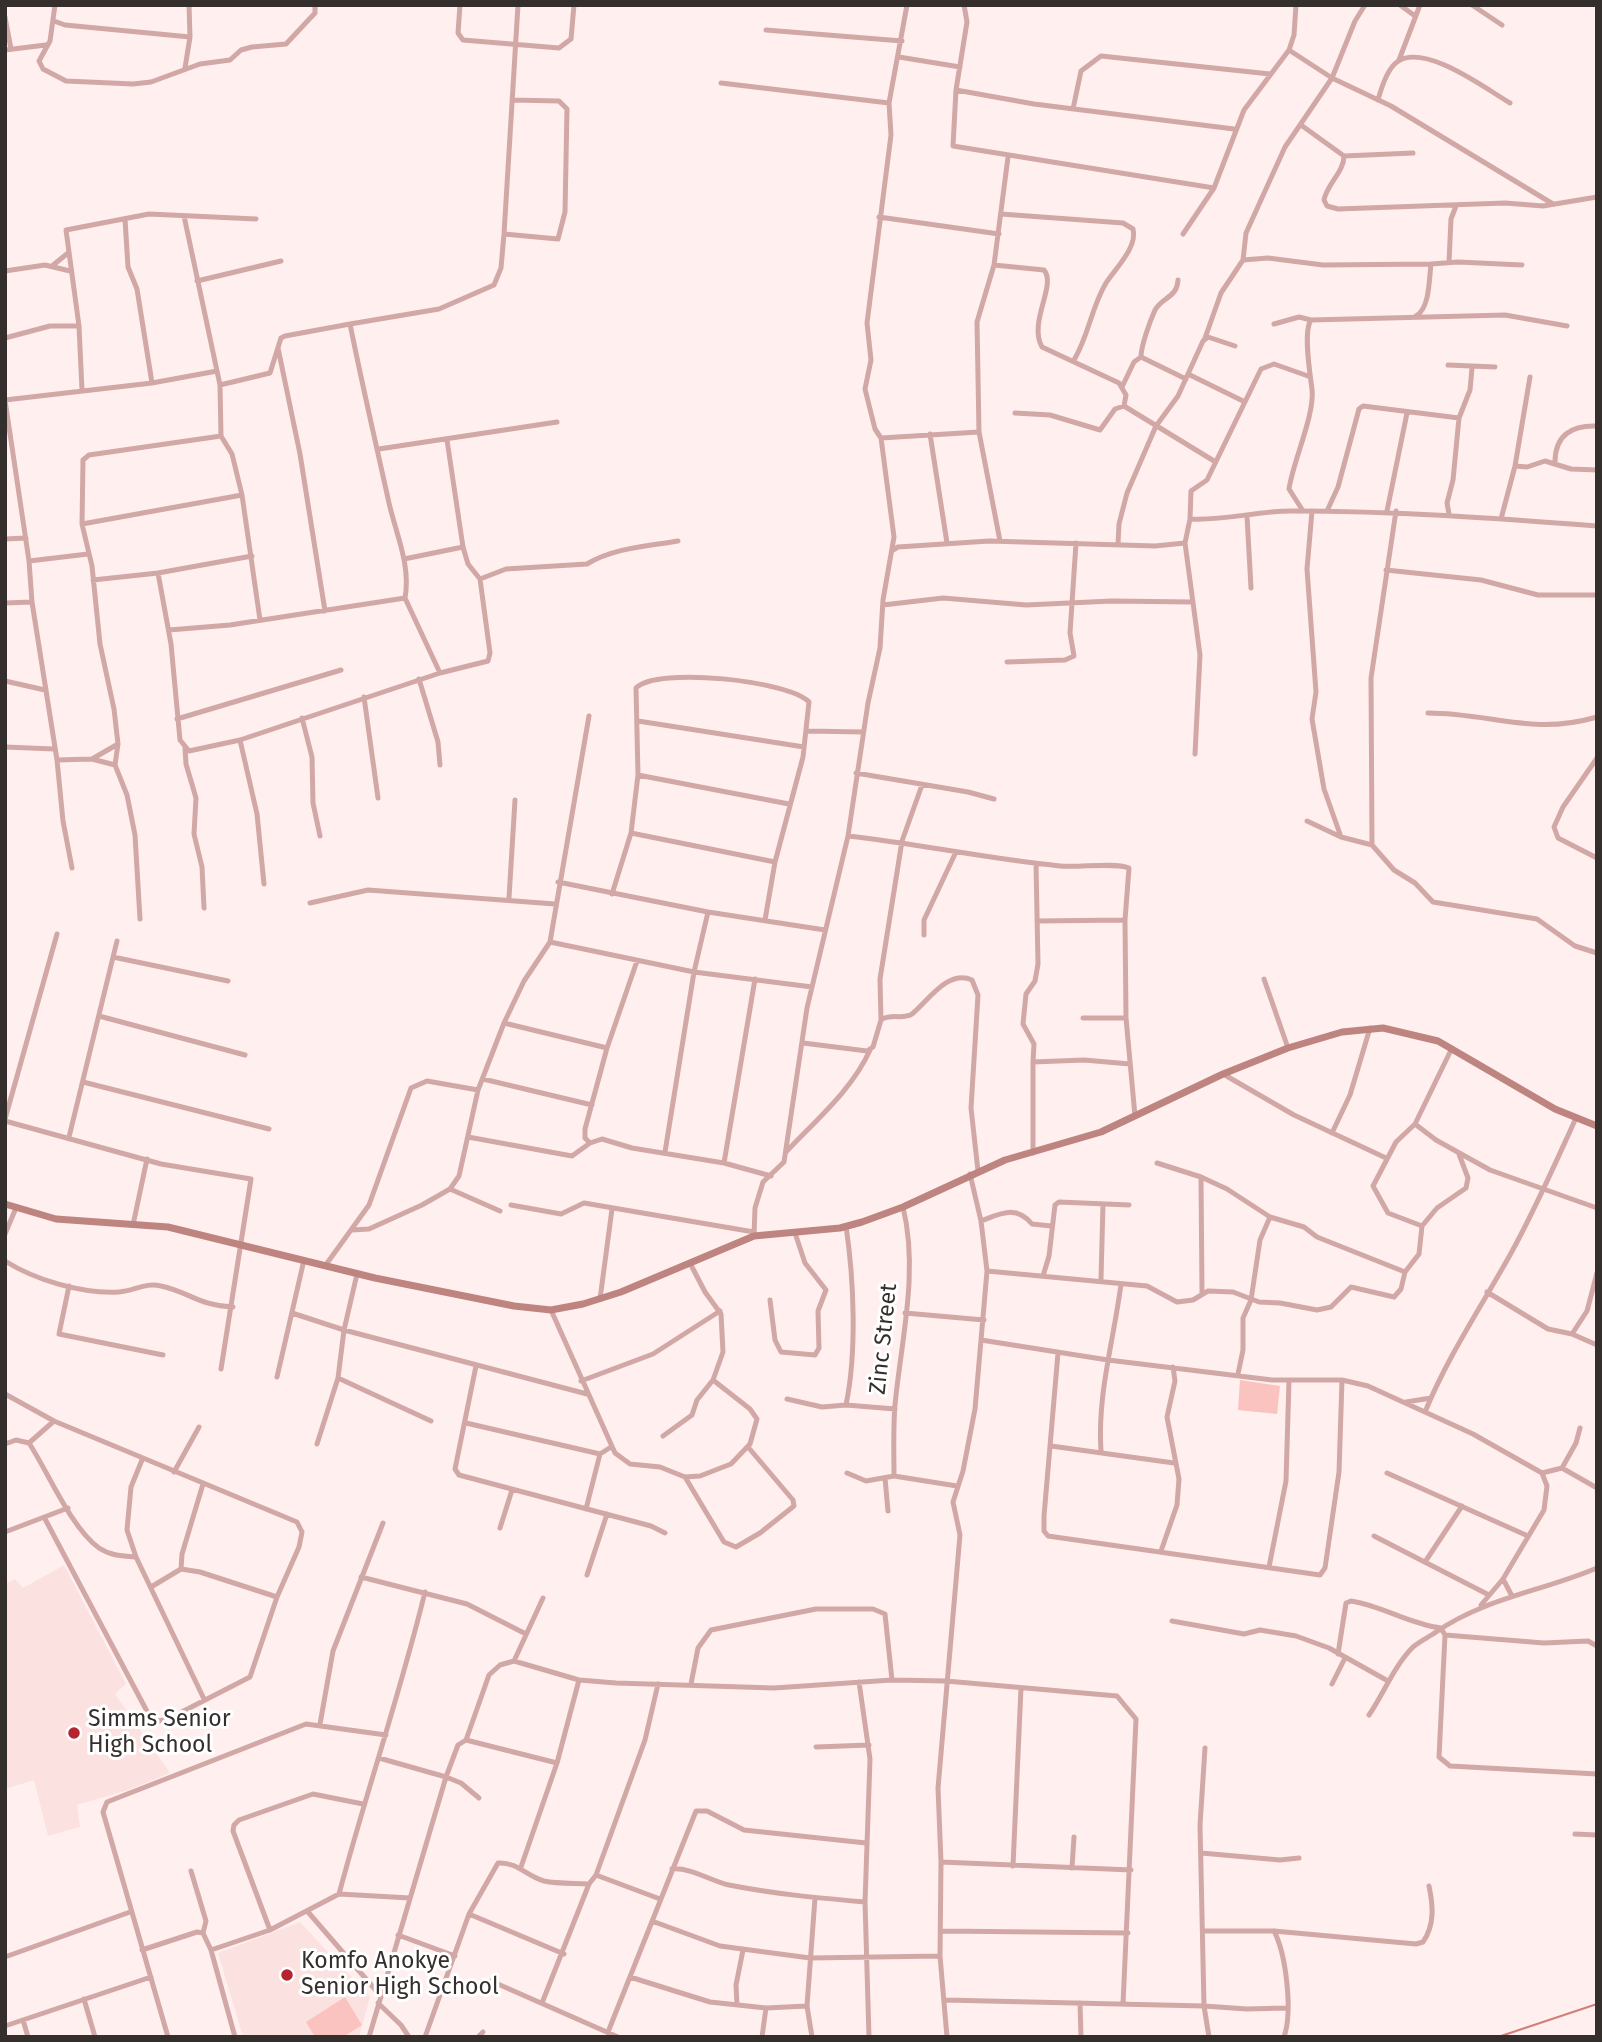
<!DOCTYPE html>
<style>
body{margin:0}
#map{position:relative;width:1602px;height:2042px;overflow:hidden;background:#ffefee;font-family:"Fira Sans",sans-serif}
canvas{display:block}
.frame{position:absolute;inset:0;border:7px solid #342e2d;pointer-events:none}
</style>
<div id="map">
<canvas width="1602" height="2042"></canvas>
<div class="frame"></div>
</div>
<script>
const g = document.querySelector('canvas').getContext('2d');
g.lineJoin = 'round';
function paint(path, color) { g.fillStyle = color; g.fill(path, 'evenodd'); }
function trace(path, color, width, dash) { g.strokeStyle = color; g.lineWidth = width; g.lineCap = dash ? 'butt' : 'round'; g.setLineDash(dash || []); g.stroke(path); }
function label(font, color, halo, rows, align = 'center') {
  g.font = font + ' "Fira Sans",sans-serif'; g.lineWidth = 6; g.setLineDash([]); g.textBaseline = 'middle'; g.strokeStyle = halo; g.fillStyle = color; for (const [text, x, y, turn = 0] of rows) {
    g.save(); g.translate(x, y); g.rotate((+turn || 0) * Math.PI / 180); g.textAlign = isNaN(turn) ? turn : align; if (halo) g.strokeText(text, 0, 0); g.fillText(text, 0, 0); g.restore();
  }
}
const built = new Path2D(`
 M64 1565 126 1684 115 1694 170 1773 128 1790 77 1805 80 1827 48 1836 34 1780 5 1789V1584L15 1579 23 1588Z
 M300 1922 370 1997 359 2037H243L218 1953Z`);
const green = new Path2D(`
 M1240 1380 1280 1386 1277 1414 1238 1410Z
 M345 1997 362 2025 343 2037H315L306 2022Z`);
const stream = new Path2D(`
 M1498 2037 1597 2004`);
const street = new Path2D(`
 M55 5 50 41 39 61 43 69 66 81 133 84 151 82 200 64 230 60 241 50 252 47 286 44 315 13V5
 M460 5 458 33 463 40 559 48 571 39 574 5
 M964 5 967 22 956 90 953 146 1214 188
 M1365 5 1355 21 1332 78 1391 106 1553 204
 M1400 5 1415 16
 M1472 5 1502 25
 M5 17 11 49
 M54 21 65 25 190 37
 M766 30 902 41
 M5 50 46 45
 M899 57 960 67
 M1399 60 1420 5
 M185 68 190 37 189 5
 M721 83 889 103
 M956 90 1034 104 1234 129
 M1378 100C1381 89 1387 69 1397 62 1424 42 1486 89 1510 103
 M1073 109 1081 71 1101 56 1270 74
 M1301 125 1344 156C1344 172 1327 184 1324 200L1327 206 1338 209 1505 203 1543 206 1597 197
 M1344 156 1413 153
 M1001 214 1123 223 1133 229C1138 247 1115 269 1106 283 1091 308 1089 335 1074 360
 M184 216 220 385 221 436 232 454 242 495 260 620
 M879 217 999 234
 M125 219 128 267 137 289 152 383
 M504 234 558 239 565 212 567 109 559 101 512 100
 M1183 234 1214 188 1244 110 1289 50 1294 35 1296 5
 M1243 260 1268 258 1323 265 1431 264
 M1449 262 1451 219 1456 206
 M994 265 1044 270C1057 285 1028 322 1042 347L1119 383 1126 395 1124 406 1214 461
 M52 266 68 253
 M5 271 45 265 70 271
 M197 281 281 261
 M1416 316C1430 308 1429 279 1431 264L1458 262 1522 265
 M1274 324 1299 317 1311 320
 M5 338 50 326H79
 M1205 338 1221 293 1243 260 1246 233 1285 147 1332 78 1289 50
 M278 348 300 454 325 611
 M1141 357C1141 346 1150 321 1155 310 1162 297 1177 298 1178 280
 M1448 365 1495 367
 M1188 374 1243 401
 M1308 376 1274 364 1261 369 1207 480 1191 491 1190 519C1224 521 1257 511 1291 511 1394 511 1495 518 1597 526
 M220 385 270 373 281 338 285 336 350 324
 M1122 387 1134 362 1141 357 1186 379
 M82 390 79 326 66 230 149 214 256 219
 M5 400 29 561 32 602 57 760 63 821 72 868
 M5 400 152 383 217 371
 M1015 413 1050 415 1100 430 1115 409 1124 406
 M979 432 1000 541
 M930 434 947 543
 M881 438 979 432 977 322 994 265 1008 157
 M447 440 463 547 468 564 480 579 490 653 488 661 440 673 405 598C411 565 396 534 389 503 376 444 362 384 350 324L439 309 494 285 501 268 504 234 518 5
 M379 449 557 422
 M1555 462C1555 435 1572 425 1597 426
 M1515 466 1527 467 1545 461 1571 469 1597 470
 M1303 511 1289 489C1293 461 1315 415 1312 389 1310 374 1303 331 1311 320L1505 315 1567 326
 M1312 511 1307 569 1316 692 1312 719 1324 789 1341 837
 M1327 511 1338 487 1359 409 1363 406 1459 418
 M1387 511 1407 413
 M1449 514 1447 503 1453 480 1459 418 1470 390 1472 368
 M1247 516 1251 588
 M1190 519 1185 543 1200 655 1195 754
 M1501 519 1515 466 1530 377
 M82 524 242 495
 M5 539 26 538
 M1118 544 1119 524 1127 493 1156 426 1178 396 1203 341 1208 337 1235 346
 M893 550 898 547 989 541 1155 546 1185 543
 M404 559 463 547
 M29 561 88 554
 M1386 570 1481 580 1538 595H1597
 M158 573 171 644 180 740 189 751 240 740 440 673
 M480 579 506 569 587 564C613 548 648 546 678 541
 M93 580 158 573 252 556
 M5 603 32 602
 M883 605 943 598 1026 605 1112 601 1192 602
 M169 630 230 625 405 598
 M1007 662 1065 660 1074 656 1070 633 1076 543
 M419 679 438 742 440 765
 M5 681 45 690
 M364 697 378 798
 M1428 713C1491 713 1532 736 1597 717
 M302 718 312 757 313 803 320 836
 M177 719 341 670
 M638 721 804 747
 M807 731 863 732
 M240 740 257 814 264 884
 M5 747 54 749
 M185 748 186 764 196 798 194 834 202 867 204 908
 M1597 758 1563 807 1554 827 1558 838 1597 858
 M92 759 118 744
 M57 760 92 759 115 765
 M856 773 968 792 994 799
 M638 775 789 804
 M1307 821 1341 837 1372 845 1394 870 1415 883 1433 902 1537 919 1575 946 1597 953
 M631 833 775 862 765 920
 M848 836C920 844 988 859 1060 866 1079 868 1113 862 1129 868L1125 920 1126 1018
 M1372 845 1371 678 1396 511
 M558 882 708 912 825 930
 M612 894 631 833 638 775 636 688C657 666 790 681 809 702L803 757 775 862
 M509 898 515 800
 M310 903 368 890 555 904
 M140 919 135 835 127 795 115 765 118 744 114 709 100 644 92 566 82 524 83 460 89 455 221 436
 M1037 921 1125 920
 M924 935V920L955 854
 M550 942 694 972 812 987
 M113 957 228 981
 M1264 979 1288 1048
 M99 1016 245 1055
 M1083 1018H1126L1135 1116
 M881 1020C890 1013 904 1020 912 1014 928 1001 948 969 972 980L978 995 971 1108 978 1171
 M504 1023 607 1048 585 1129V1138L590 1143
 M803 1043 867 1051 873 1047 881 1020 880 979 902 841 922 785
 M607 1048 637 961
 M1452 1048 1415 1124 1436 1140 1490 1170 1597 1208
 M1033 1062 1034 1044 1023 1024 1026 994 1035 981 1038 964 1036 864
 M1223 1074 1294 1115 1386 1158
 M483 1079 592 1105
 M83 1082 269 1129
 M5 1119 57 934
 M5 1121 161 1164 251 1179 221 1369
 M1415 1124 1396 1142 1373 1186 1388 1213 1422 1226
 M1332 1133 1350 1095 1370 1028
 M69 1137 117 941
 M468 1137 572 1156 590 1143 602 1139 632 1148 724 1163 771 1176
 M665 1152 694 972 708 912
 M786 1152C816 1120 852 1090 870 1050
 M1033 1153V1062L1084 1060 1130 1064
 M724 1163 755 979
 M1157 1163 1201 1177 1227 1189 1270 1217 1304 1227 1317 1237 1405 1272
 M1201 1177 1202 1293
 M450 1189 500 1211
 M511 1205 561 1214 584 1203 754 1232
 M981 1221C1002 1213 1016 1205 1032 1224L1051 1226
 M133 1225 147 1159
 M846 1226C854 1280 857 1352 846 1405L895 1409
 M352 1230 369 1229 422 1205 450 1189 459 1176 478 1090 504 1023 524 981 550 942 589 716
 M5 1234 16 1208
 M754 1236 755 1208 763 1182 784 1162 807 1008 848 836 868 703 880 648 883 600 894 537 881 438 875 429 865 389 871 360 867 323 891 135 889 103 907 5
 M5 1261C35 1280 82 1294 119 1292 134 1291 146 1282 161 1286 189 1292 200 1306 233 1307
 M325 1266 369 1205 411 1088 427 1081 478 1090
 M987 1271 1147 1286 1177 1302 1193 1300 1208 1291 1233 1292 1259 1302 1280 1303 1317 1310 1331 1307 1351 1287 1394 1297 1401 1289 1405 1272 1419 1254 1422 1226 1437 1208 1466 1188 1468 1178 1459 1154
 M1043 1276 1049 1256 1055 1205 1059 1202 1129 1205
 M1101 1279 1103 1204
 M69 1286 59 1334 163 1355
 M1487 1292 1548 1329 1572 1334 1597 1345
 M600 1299 612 1209
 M770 1300 775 1340 781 1352 815 1355 819 1348 818 1311 826 1290 805 1263 795 1233
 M551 1310 615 1453 630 1464 660 1467 685 1477 700 1476 731 1464 750 1444 757 1419 750 1409 713 1380 723 1352 721 1314 705 1292 690 1263
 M292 1313 344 1330 587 1394
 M905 1313 984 1320
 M1572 1334 1587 1311 1597 1273
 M981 1340 1108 1360 1272 1380H1342L1368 1386 1473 1434 1542 1473 1547 1486 1544 1510 1503 1579 1481 1605
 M1058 1353 1044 1516V1531L1048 1536 1320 1575 1325 1568 1339 1472 1342 1380
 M476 1366 455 1469 459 1475 651 1526 665 1533
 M1238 1374 1243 1350V1318L1251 1300 1260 1240 1270 1217
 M277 1377 304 1260
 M338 1378 431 1421
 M581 1381 653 1354 720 1311
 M5 1394 54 1421 297 1522 302 1532 299 1547 277 1597 250 1677 168 1719 159 1721 150 1717 44 1517
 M787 1399 822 1407 846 1405
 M1406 1402 1431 1398
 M1425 1412C1448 1356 1481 1307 1510 1255 1535 1210 1555 1164 1576 1118
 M54 1421 29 1443C48 1472 71 1528 99 1548 111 1556 123 1556 136 1557
 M466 1423 600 1454
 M663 1436 692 1415 697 1400 713 1380
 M5 1444 16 1440 29 1443
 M317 1444 338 1378 344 1330 357 1274
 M1051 1446 1174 1463
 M1101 1451C1097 1395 1114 1339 1121 1284
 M142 1460 131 1487 127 1530 136 1557 204 1699
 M1562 1468 1597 1488
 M174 1472 199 1427
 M847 1473 866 1481 894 1476 957 1486
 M1387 1473 1528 1536
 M1542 1473 1562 1468 1576 1443 1580 1428
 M894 1476C894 1452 893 1429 895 1405 901 1341 919 1272 903 1207
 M685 1477 724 1542 736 1547 760 1533 794 1506 793 1500 748 1447
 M885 1478 888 1511
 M586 1509 600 1454 611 1447
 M500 1528 512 1490
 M5 1532 68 1508
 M1374 1536 1489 1595
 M1161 1551 1177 1505 1179 1479 1167 1417 1175 1381 1173 1367
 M1425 1562 1462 1506
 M1269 1567 1286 1481 1289 1380
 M181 1569 182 1554 203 1484
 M587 1575 607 1514
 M361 1577 467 1604 526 1634
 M1503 1579 1512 1596
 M151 1587 181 1569 200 1572 277 1597
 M1172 1621 1244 1634 1260 1630 1296 1636 1329 1648 1388 1681
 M1445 1635 1544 1643 1588 1641 1597 1646
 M1338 1654 1346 1603 1351 1601C1383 1606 1409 1624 1441 1628L1445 1635 1439 1757 1450 1766 1597 1774
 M514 1661 543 1598
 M859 1682 870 1759 865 1902 869 2037
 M691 1684 698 1648 711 1630 816 1609H873L885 1614 892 1680
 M1332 1684 1345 1658
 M1369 1715C1384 1693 1394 1666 1413 1647 1420 1641 1429 1637 1436 1632 1485 1598 1543 1591 1597 1568
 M320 1724 333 1651 383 1523
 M466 1740 557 1763 579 1680
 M816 1747 869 1745
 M1205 1748 1200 1825 1204 2006 1209 2037
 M379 1758 446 1777 458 1745 466 1740 489 1675 500 1665 514 1661 579 1680 616 1683 774 1688 892 1680 946 1681 1117 1696 1136 1719 1123 2004
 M1575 1834 1597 1835
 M1201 1853 1280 1860 1299 1858
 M941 1862 1131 1870
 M1013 1866 1021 1688
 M521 1867 557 1763
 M1072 1868 1074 1837
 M672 1869C690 1867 711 1881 729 1885 774 1894 819 1898 865 1902
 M191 1871 206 1921 203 1933
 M596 1875 660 1899
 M339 1894C366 1793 400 1694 425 1592
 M308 1912 379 1994
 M469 1914 564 1954
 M652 1921 720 1946 810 1958 940 1956
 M270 1930 233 1831 234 1825 239 1820 313 1794 363 1804
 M942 1931 1128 1933
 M1203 1931H1274L1416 1944 1423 1942C1435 1925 1433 1905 1429 1886
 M1274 1931C1286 1954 1293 2011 1284 2037
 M398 1935 455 1956
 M142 1950 197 1932 203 1933 211 1950 270 1930 339 1894 410 1898
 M211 1950 235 2037
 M5 1957 130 1912
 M630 1977 710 2002 766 2008 807 2006
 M491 1981 618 2037
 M84 1999 95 2037
 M944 2000 1204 2006 1247 2009 1287 2008
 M378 2003 401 2025 409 2037
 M542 2003 589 1884 596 1875 645 1740 658 1684
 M1080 2003 1081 2037
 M737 2005 736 1985 743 1950
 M23 2020 28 2037
 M5 2026 151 1977
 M608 2032 696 1811H707L744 1830 866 1843
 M168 2037 103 1812 107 1802 306 1724 386 1735
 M369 2037 446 1777 461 1783 479 1798
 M425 2037 469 1914 498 1863C518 1862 526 1876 544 1881 558 1884 575 1883 589 1884
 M478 2037 483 2032
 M762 2037 766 2008
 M812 2037 807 2006 815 1898
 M947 2037 940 1956 941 1862 938 1788 960 1535 953 1502 963 1471 975 1409 987 1271 981 1221 970 1174`);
const secondary = new Path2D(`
 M5 1204 56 1219 168 1227 375 1278 514 1306 551 1310 583 1304 621 1292 754 1236 840 1228 862 1222 903 1207 1005 1160 1101 1132 1223 1074 1288 1048 1342 1032 1383 1028 1438 1041 1555 1109 1597 1126`);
const markers = [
 [74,1733,7,"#b52430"],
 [287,1975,7,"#b52430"]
];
const streetNames = [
 ["Zinc Street",884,1339,-84]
];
const poiNames = [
 ["Simms Senior",88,1720],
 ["High School",88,1746],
 ["Komfo Anokye",301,1962],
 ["Senior High School",301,1988]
];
paint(built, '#fbe2e0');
paint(green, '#fbc3bf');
trace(stream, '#d37d7a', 2);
trace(street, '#d1a8a6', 5);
trace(secondary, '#be8480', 7);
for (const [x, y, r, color] of markers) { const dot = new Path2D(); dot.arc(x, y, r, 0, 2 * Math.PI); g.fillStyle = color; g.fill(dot); trace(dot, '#fff', 2.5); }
label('23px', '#342e2d', '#fff', streetNames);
label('23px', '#342e2d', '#fff', poiNames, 'left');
</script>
